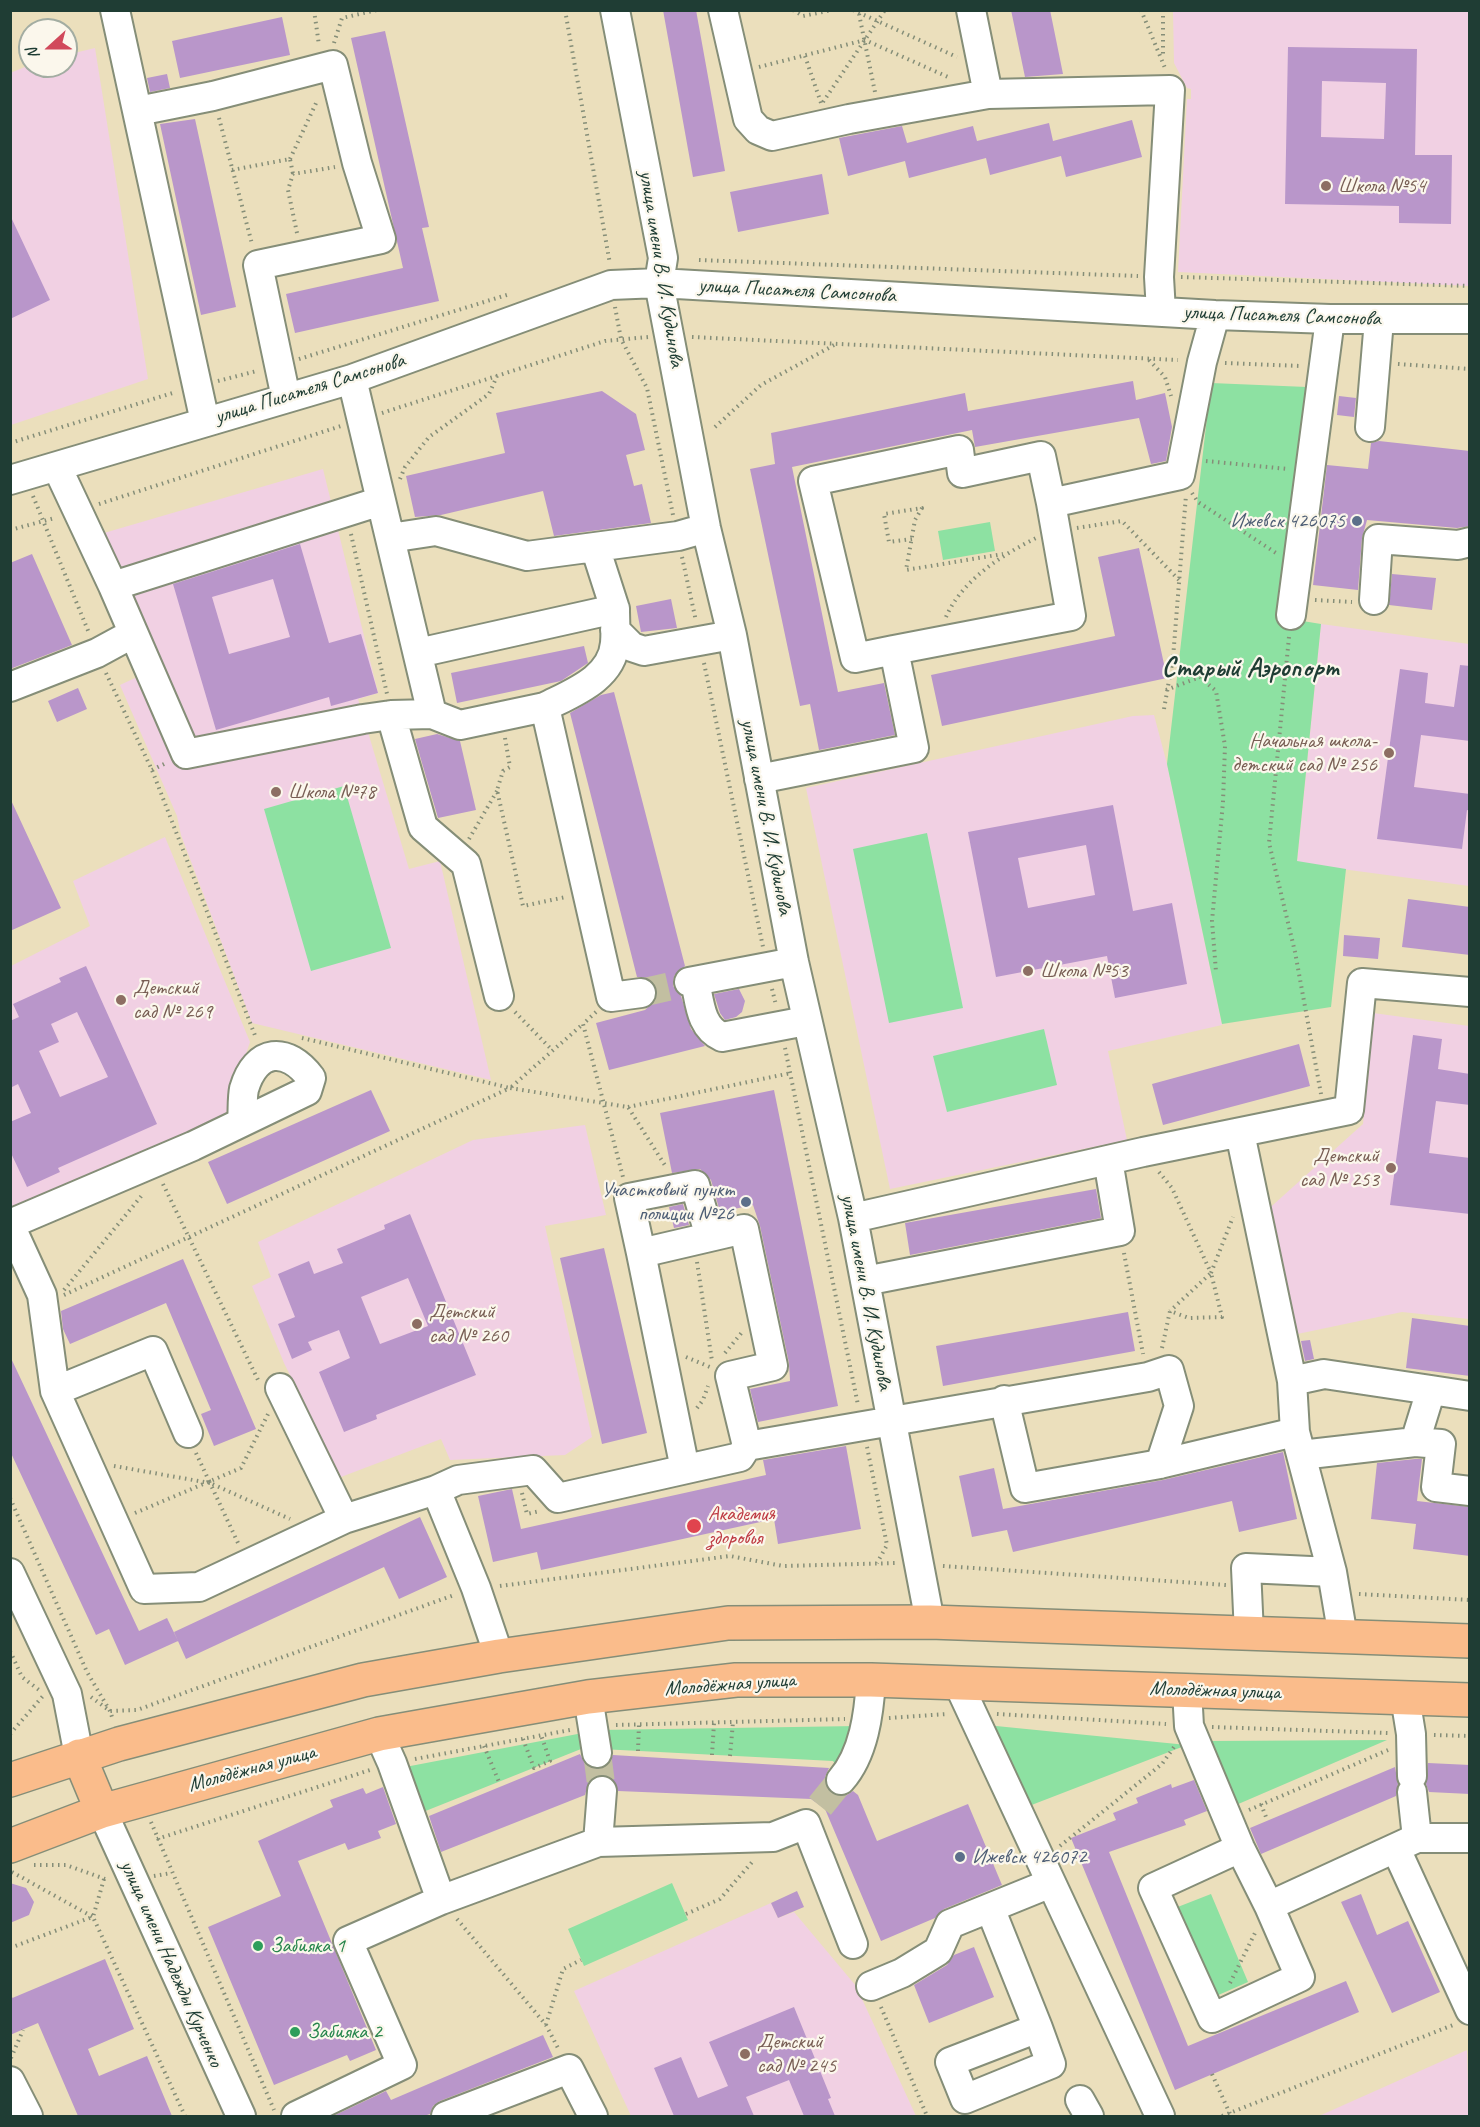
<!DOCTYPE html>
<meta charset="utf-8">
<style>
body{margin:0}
#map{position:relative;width:1480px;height:2127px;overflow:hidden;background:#ebdfbc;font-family:Caveat,sans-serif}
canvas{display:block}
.frame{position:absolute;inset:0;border:12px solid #1f3d34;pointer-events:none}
.north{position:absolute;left:18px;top:18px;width:60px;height:60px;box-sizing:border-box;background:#fbf7ec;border:2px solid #a3ada2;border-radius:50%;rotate:249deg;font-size:16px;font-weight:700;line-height:24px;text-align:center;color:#1f3d34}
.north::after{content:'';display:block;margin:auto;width:21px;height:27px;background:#d1495b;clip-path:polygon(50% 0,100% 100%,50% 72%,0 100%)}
</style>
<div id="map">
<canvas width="1480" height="2127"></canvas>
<div class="frame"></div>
<div class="north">N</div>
</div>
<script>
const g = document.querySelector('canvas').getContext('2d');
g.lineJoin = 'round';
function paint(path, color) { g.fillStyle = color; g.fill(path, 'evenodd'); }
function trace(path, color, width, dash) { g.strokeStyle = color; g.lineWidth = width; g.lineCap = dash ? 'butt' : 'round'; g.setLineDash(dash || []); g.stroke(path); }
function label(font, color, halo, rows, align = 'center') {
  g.font = font + ' Caveat,sans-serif'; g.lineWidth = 4.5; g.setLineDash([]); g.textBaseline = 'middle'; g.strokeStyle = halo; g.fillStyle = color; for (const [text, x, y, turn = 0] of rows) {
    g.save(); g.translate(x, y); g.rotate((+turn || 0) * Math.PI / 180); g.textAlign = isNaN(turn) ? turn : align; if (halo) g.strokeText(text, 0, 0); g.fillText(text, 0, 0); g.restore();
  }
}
const built = new Path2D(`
 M1173 11H1469V286L1178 272 1187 99H1191V89L1187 88 1174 63Z
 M95 48 148 379 11 425 10 73 30 65 66 66V55Z
 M323 469 378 693 358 699 409 869 440 861 491 1080 252 1023 181 835 177 816 120 685 152 670 104 533Z
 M1321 624 1469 644V886L1297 863Z
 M1154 715 1167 764 1222 1025 1108 1051 1127 1140 890 1189 806 788 1133 716Z
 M165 837 250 1042 223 1122 11 1216V966L90 926 73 881Z
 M1373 1013 1469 1026V1319L1402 1312 1288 1336 1264 1213 1363 1124Z
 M585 1125 606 1215 545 1226 592 1437 565 1455 450 1460 441 1439 341 1477 284 1363 252 1286 271 1277 258 1242 473 1140Z
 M771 1903 778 1918 794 1912 856 1986 916 2116H631L574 1991Z
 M1467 2050 1469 2116H1319Z`);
const green = new Path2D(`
 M1211 383 1307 387 1278 617 1321 624 1297 861 1346 869 1331 1007 1222 1024 1167 764Z
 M990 522 995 551 943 560 938 531Z
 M344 786 391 948 311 971 264 809Z
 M927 833 963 1008 889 1023 853 849Z
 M1044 1029 1057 1085 947 1112 933 1056Z
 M986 1725 1187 1745 1016 1811Z
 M858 1726 840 1770 833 1761 601 1749 600 1730Z
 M588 1732 591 1749H581L418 1814 400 1768Z
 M1387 1740 1236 1805 1212 1741Z
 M672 1883 688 1920 584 1966 568 1929Z
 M1211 1894 1248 1982 1207 2000 1170 1910Z`);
const building = new Path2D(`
 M663 10H696L725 171 693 177Z
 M1011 10H1050L1063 74 1025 77Z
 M282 17 290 55 180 78 172 41Z
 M385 31 429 227 422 228 439 301 295 333 286 294 403 268 351 38Z
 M1288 47 1417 49 1415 155H1452L1451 224 1399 223V206L1285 204ZM1322 81 1386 83 1384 139 1321 137Z
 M167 74 170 88 150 92 147 78Z
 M195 119 236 307 201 315 160 124Z
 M1132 120 1142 157 1066 177 1061 156 990 175 986 158 909 178 905 161 848 176 839 138 902 126 907 143 973 126 977 141 1049 123 1053 141Z
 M822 174 829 214 738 232 730 192Z
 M10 215 50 300 10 319Z
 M1133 381 1136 400 1165 393 1172 427 1166 461 1151 464 1139 418 975 447 972 430 792 467 838 692 884 683 895 735 819 750 810 704 800 706 750 469 775 464 771 433 965 393 968 411Z
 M602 391 636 414 645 450 626 455 634 486 642 484 651 523 554 536 543 491 441 515 415 517 406 476 505 453 496 413Z
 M1339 396 1356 398 1354 417 1337 415Z
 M1379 441 1470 451V526L1457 528 1367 520 1362 538 1358 590 1313 585 1327 465 1368 469 1371 443Z
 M300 544 329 643 361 634 378 693 331 706 329 697 216 730 173 584ZM273 579 290 637 229 654 212 597Z
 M1139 548 1167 678 942 726 931 675 1115 636 1098 557Z
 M32 554 72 645 10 669V563Z
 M1392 574 1436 578 1432 610 1389 605Z
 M671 599 677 628 641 632 636 606Z
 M584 646 588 663 561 681 457 703 451 673Z
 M1460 665 1470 666V741L1421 735 1414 787 1470 794V811L1467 810 1462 849 1377 839 1400 669 1428 673 1425 703 1454 707Z
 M78 688 87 709 57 722 48 701Z
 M614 692 685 966 674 976 673 986 681 996 691 1029 705 1046 609 1070 596 1023 645 1010 656 1000 657 991 654 983 648 978 637 977 570 713 601 695Z
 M437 734 460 741 476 810 438 818 415 739Z
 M10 798 61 908 10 931Z
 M1113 805 1133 911 1172 903 1187 984 1115 998 1107 956 996 977 968 832ZM1086 845 1095 895 1028 908 1018 858Z
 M1408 899 1470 907V955L1402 947Z
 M1344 935 1380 938 1378 959 1343 956Z
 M86 966 157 1124 58 1168 60 1172 27 1187 10 1151V1122L31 1113 18 1084 10 1088V1021L19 1017 13 1004 61 982 59 978ZM77 1012 108 1077 60 1097 39 1051 59 1042 51 1024Z
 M739 989 745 1001 742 1012 736 1017 725 1020 720 1013 714 994Z
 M1413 1035 1442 1039 1438 1069 1470 1074V1105L1436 1101 1429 1153 1470 1158V1214L1390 1205Z
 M1299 1044 1310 1086 1163 1125 1152 1084Z
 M371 1090 390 1131 227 1204 208 1162Z
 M774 1090 838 1406 758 1422 750 1389 790 1381 789 1363 760 1226 753 1205 720 1212 711 1180 700 1169 672 1173 660 1113Z
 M1096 1189 1101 1218 910 1255 905 1223Z
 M683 1204 689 1225 674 1228 669 1207Z
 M410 1214 476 1375 376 1415 377 1419 344 1432 319 1372 350 1358 339 1330 308 1342 312 1350 292 1359 278 1324 295 1317 278 1274 309 1261 314 1274 343 1263 337 1249 385 1229 384 1225ZM408 1278 428 1326 380 1344 361 1297Z
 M604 1248 647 1433 602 1444 560 1258Z
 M183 1259 256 1429 214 1446 201 1414 211 1410 166 1303 70 1344 63 1329 61 1311Z
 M1128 1312 1135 1351 943 1386 936 1346Z
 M1412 1318 1470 1326V1376L1406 1368Z
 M1310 1340 1314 1359 1305 1361 1301 1341Z
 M10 1356 139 1631 167 1618 178 1641 125 1665 109 1629 96 1635 10 1451Z
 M846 1446 861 1529 778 1544 774 1519 541 1570 537 1552 493 1562 478 1496 512 1489 521 1529 766 1475 763 1460Z
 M1283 1452 1297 1519 1239 1532 1232 1501 1013 1552 1007 1530 972 1537 959 1476 994 1468 1003 1509 1163 1480Z
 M1415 1459H1422L1417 1501 1470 1507V1556L1413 1549 1416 1524 1371 1519 1377 1463Z
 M420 1517 447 1577 399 1599 384 1567 186 1659 174 1632Z
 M580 1754 585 1764 599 1769 608 1765 613 1755 829 1768 825 1777 826 1787 838 1796 847 1795 853 1791 858 1795 877 1841 968 1804 1002 1885 944 1909 935 1918 881 1941 825 1809 811 1799 618 1791 612 1778 603 1775 589 1781 585 1795 441 1852 429 1816Z
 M1428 1763 1470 1765V1794L1429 1792 1426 1784Z
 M1395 1767 1398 1784 1396 1796 1261 1854 1250 1828Z
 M1194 1780 1207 1811 1184 1820 1186 1825 1109 1852 1188 2046 1346 1981 1359 2012 1175 2090 1071 1838 1116 1820 1113 1813 1138 1803 1136 1798 1171 1784 1172 1788Z
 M383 1787 396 1824 378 1831 381 1838 348 1850 345 1843 298 1861 376 2050 350 2061 347 2055 274 2085 208 1927 281 1896 258 1841 333 1807 330 1800 363 1788 366 1794Z
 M10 1883 26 1888 34 1902 29 1915 10 1923Z
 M797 1891 804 1907 778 1918 771 1903Z
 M1361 1894 1377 1935 1408 1921 1440 1992 1392 2013 1341 1902Z
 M974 1947 994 1997 929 2023 914 1985 947 1965 954 1955Z
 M105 1959 134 2029 88 2049 99 2076 147 2056 172 2116H78L38 2023 10 2035V1999Z
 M794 2007 831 2098 828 2099 835 2116H804L789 2080 746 2097 754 2116H674L654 2068 681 2057 698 2098 728 2086 709 2042Z
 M543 2035 553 2057 440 2101 433 2106 430 2114 424 2116H333L386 2091 391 2100Z`);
const minorTunnel = new Path2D(`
 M641 993 689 982
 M597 1753 602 1791
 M820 1806 841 1780`);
const path = new Path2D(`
 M314 10 319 45
 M565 10 610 264
 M793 10 803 16 832 10
 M853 10 957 57
 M1141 10 1165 68
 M1163 10V55
 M859 14 875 92
 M334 43 342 18 377 10
 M805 56 821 103
 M759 67 865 40 948 77
 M823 102 885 10
 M219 118 252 244
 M290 159 317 101
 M232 170 290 159 293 174
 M297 233 288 190 293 174 335 167
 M699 260 1138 276
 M1181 277 1470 286
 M615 307 621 339 647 388 673 515
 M692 337 1178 360
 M299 359 510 294
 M1149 360 1165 377 1171 396
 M1225 363 1301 366
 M1398 364 1470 369
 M218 381 257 371
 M382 413 605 341 648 337
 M715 427 761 385 836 344
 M10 443 176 392
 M1206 461 1288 469
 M400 479 405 467 429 437 489 394 497 376
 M1192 493 1198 502 1276 553
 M33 496 89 633
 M99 504 341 426
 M1077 528 1122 521 1179 580
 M10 530 55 518
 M351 534 387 694
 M912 539 889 542 884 514 922 508 915 520 906 570 1003 554
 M682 557 696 621
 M1315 600 1352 602
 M946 617C962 580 1002 555 1036 538
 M1289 637 1269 843 1295 952 1321 1094
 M704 663 763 947
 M106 673 152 770 256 1038
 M1166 690 1200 677 1216 691 1225 746 1223 802 1212 921 1216 972
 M1164 709 1173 658 1186 495
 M505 738 510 767 503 771 497 790 523 906 566 897
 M152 770 166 763
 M469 839 497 791
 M772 989 776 1005
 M515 1012 552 1050
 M596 1012 583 1024 623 1177
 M302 1038 510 1088 583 1024
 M785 1048 858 1405
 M628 1107 791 1073
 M1159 1172 1172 1188 1211 1273
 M163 1184 258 1380
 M1124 1253 1143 1354
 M697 1262 712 1361
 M1211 1273 1233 1217
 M64 1290 143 1194
 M64 1295 510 1088 628 1107 666 1167
 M1162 1348 1170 1311 1189 1318 1222 1317 1211 1273 1170 1311
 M725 1353 743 1331
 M686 1357 710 1367
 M697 1408 703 1400 708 1386
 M867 1447 887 1545 877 1563
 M196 1453 210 1483 290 1519
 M114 1466 210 1483 238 1543
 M522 1493 527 1514 540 1511
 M10 1498 87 1672 110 1711 113 1720
 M135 1513 241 1468 268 1414
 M943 1566 1226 1585
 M500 1586 730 1556 783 1566 897 1563
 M1359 1594 1470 1600
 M10 1651 22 1677 39 1690
 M91 1697 110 1711 137 1710 454 1595
 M997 1714 1166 1724
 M889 1718 947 1714
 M616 1725 845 1719
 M1212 1727 1388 1733
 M10 1734 43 1696
 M1434 1735 1470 1736
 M523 1739 534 1768 550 1761 541 1735
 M484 1746 499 1782
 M638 1751 639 1724
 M712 1755 714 1723
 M730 1756 733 1722
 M415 1759 570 1730
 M1261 1804 1266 1817
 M1249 1810 1388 1750
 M151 1822 274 2110
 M157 1839 370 1770
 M1060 1846 1162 1764 1174 1747
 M34 1865H66L105 1879
 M12 1872 93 1917
 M154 1876 171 1873
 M104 1879 93 1917 185 2116
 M686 1914 720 1899 753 1861
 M457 1919 546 2025 559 2050
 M10 1948 92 1917
 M1230 1983 1255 1933
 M10 1998 11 1999
 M881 2007 927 2116
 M546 2025 563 1969 581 1960
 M11 2058 23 2030
 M1212 2074 1230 2114
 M1222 2116 1453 2025`);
const minor = new Path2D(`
 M115 10 205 422
 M615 10 663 258 659 283 706 528 732 635 794 962 853 1218 930 1622
 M723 10 748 119 758 130 772 136 849 119 988 94 1170 90 1159 277 1161 312
 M971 10 988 94
 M138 111 213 96 333 65 357 163 381 239 258 265 286 398
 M352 379 432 714 460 725 545 707 611 997 641 993
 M1370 427 1379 320
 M57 467 113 586 186 754 363 719 391 715 432 714
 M10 480 352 379 611 285 659 283 1215 315 1330 319H1470
 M390 538 436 531 527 556 678 536 706 528
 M113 586 381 501
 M1374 600 1378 539 1458 545 1470 542
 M1291 615 1330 319
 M615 630 632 647 644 651 732 635
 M894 650 1071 616 1051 503
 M418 653 615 609 595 547
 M10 687 97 653 132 634
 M545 707C572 693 612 679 615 643 616 632 615 620 615 609
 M391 715 423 827 466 864 499 996
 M759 779 914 748 894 650 855 658 813 481 959 450 962 473 1041 456 1051 503 1180 475 1202 362 1215 315
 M695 981C700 1003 700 1027 722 1037L806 1021
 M689 982 794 962
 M1240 1133 1292 1381 1295 1432 1332 1572 1343 1637
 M853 1218 1143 1152 1349 1110 1362 983 1470 992
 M10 1224 193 1146 307 1091 311 1078C287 1046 256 1048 244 1089 242 1099 243 1112 242 1122
 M10 1225 42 1295 55 1391 144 1589 199 1587 344 1519 436 1490 476 1588 499 1656
 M641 1253 629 1198 695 1185 710 1237
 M865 1281 1120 1231 1108 1160
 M1292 1381 1324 1374 1431 1390
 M280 1388 344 1519
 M55 1391 153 1351 188 1433
 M1004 1400 1025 1488 1160 1464 1295 1432
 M1415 1442 1431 1390 1470 1396
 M1301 1455 1415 1442 1441 1444 1436 1487 1470 1491
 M685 1469 641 1253 744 1229 773 1366 730 1376 747 1446
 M436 1490 458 1480 533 1470 558 1498 740 1457 747 1446 1148 1377 1169 1370 1179 1406 1160 1464
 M10 1573 67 1694 79 1756
 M1249 1634 1246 1568 1332 1572
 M958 1683 1160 2116
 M1187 1690 1189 1726 1240 1848 1269 1906 1300 1977 1212 2018 1153 1888 1240 1848
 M588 1697 597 1753
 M1405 1697 1411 1734 1412 1776
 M379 1734 392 1763 441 1900 598 1842 773 1837 806 1824 853 1944
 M841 1780C864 1754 869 1713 871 1680
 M1412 1792 1417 1838
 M102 1811 241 2116
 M598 1842 602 1791
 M1396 1849 1470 2010
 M1269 1906 1417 1838H1470
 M990 1908 1038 2028 950 2062 965 2099 1051 2064 1038 2028
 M871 1986 902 1973 938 1951 950 1924 1051 1883
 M10 2081 28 2116
 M1080 2100 1089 2116
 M296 2116 402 2065 348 1941 441 1900
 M446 2116 569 2069 593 2116`);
const major = new Path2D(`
 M79 1756 102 1811
 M10 1780 119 1744 363 1680 499 1656 728 1623 930 1622 1470 1641
 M10 1846 102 1811 379 1734 588 1697 736 1680H871L1470 1700`);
const markers = [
 [1326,186,6,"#8d6e63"],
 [1357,521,6,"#5c6f8a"],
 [1389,753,6,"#8d6e63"],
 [276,792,6,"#8d6e63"],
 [1028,971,6,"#8d6e63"],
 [121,1000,6,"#8d6e63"],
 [1391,1168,6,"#8d6e63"],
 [746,1202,6,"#5c6f8a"],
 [417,1324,6,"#8d6e63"],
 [694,1526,8,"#e0444e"],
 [960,1857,6,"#5c6f8a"],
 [258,1946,6,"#2e9e5b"],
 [295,2032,6,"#2e9e5b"],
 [745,2054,6,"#8d6e63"]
];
const educationNames = [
 ["Школа №54",1338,186],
 ["Начальная школа-",1377,741,"right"],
 ["детский сад № 256",1377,765,"right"],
 ["Школа №78",288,792],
 ["Школа №53",1040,971],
 ["Детский",133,988],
 ["сад № 269",133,1012],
 ["Детский",1379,1156,"right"],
 ["сад № 253",1379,1180,"right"],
 ["Детский",429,1312],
 ["сад № 260",429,1336],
 ["Детский",757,2042],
 ["сад № 245",757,2066]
];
const streetNames = [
 ["улица имени В. И. Кудинова",661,269,81],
 ["улица Писателя Самсонова",797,291,3],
 ["улица Писателя Самсонова",1282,316,2],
 ["улица Писателя Самсонова",310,389,-17],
 ["улица имени В. И. Кудинова",766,817,79],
 ["улица имени В. И. Кудинова",866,1292,79],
 ["Молодёжная улица",730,1685,-4],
 ["Молодёжная улица",1215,1691,2],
 ["Молодёжная улица",252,1769,-15],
 ["улица имени Надежды Курченко",171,1964,66]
];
const serviceNames = [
 ["Ижевск 426075",1345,521],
 ["Участковый пункт",734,1190],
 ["полиции №26",734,1214],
 ["Ижевск 426072",972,1857,"left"]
];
const healthNames = [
 ["Академия",708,1514],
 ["здоровья",708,1538]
];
const leisureNames = [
 ["Забияка 1",270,1946],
 ["Забияка 2",307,2032]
];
const districtNames = [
 ["Старый Аэропорт",1250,669]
];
paint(built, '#f1d0e3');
paint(green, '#8de1a2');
paint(building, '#b996ca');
trace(minorTunnel, '#c2bfa1', 28, [28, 14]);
trace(minor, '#858e78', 32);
trace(major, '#858e78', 36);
trace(path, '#858e78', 4, [1.5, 4.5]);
trace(minor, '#fff', 28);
trace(major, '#fabc8b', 33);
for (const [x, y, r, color] of markers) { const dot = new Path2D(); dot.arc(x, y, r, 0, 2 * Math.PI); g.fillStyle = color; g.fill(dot); trace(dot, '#fbf7ec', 2); }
label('21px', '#785e54', '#fbf7ec', educationNames, 'left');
label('21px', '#1f3d34', '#fbf7ec', streetNames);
label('21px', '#4e5e75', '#fbf7ec', serviceNames, 'right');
label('21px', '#be3a42', '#fbf7ec', healthNames, 'left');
label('21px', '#27864d', '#fbf7ec', leisureNames, 'left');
label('bold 27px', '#1f3d34', '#fbf7ec', districtNames);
</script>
